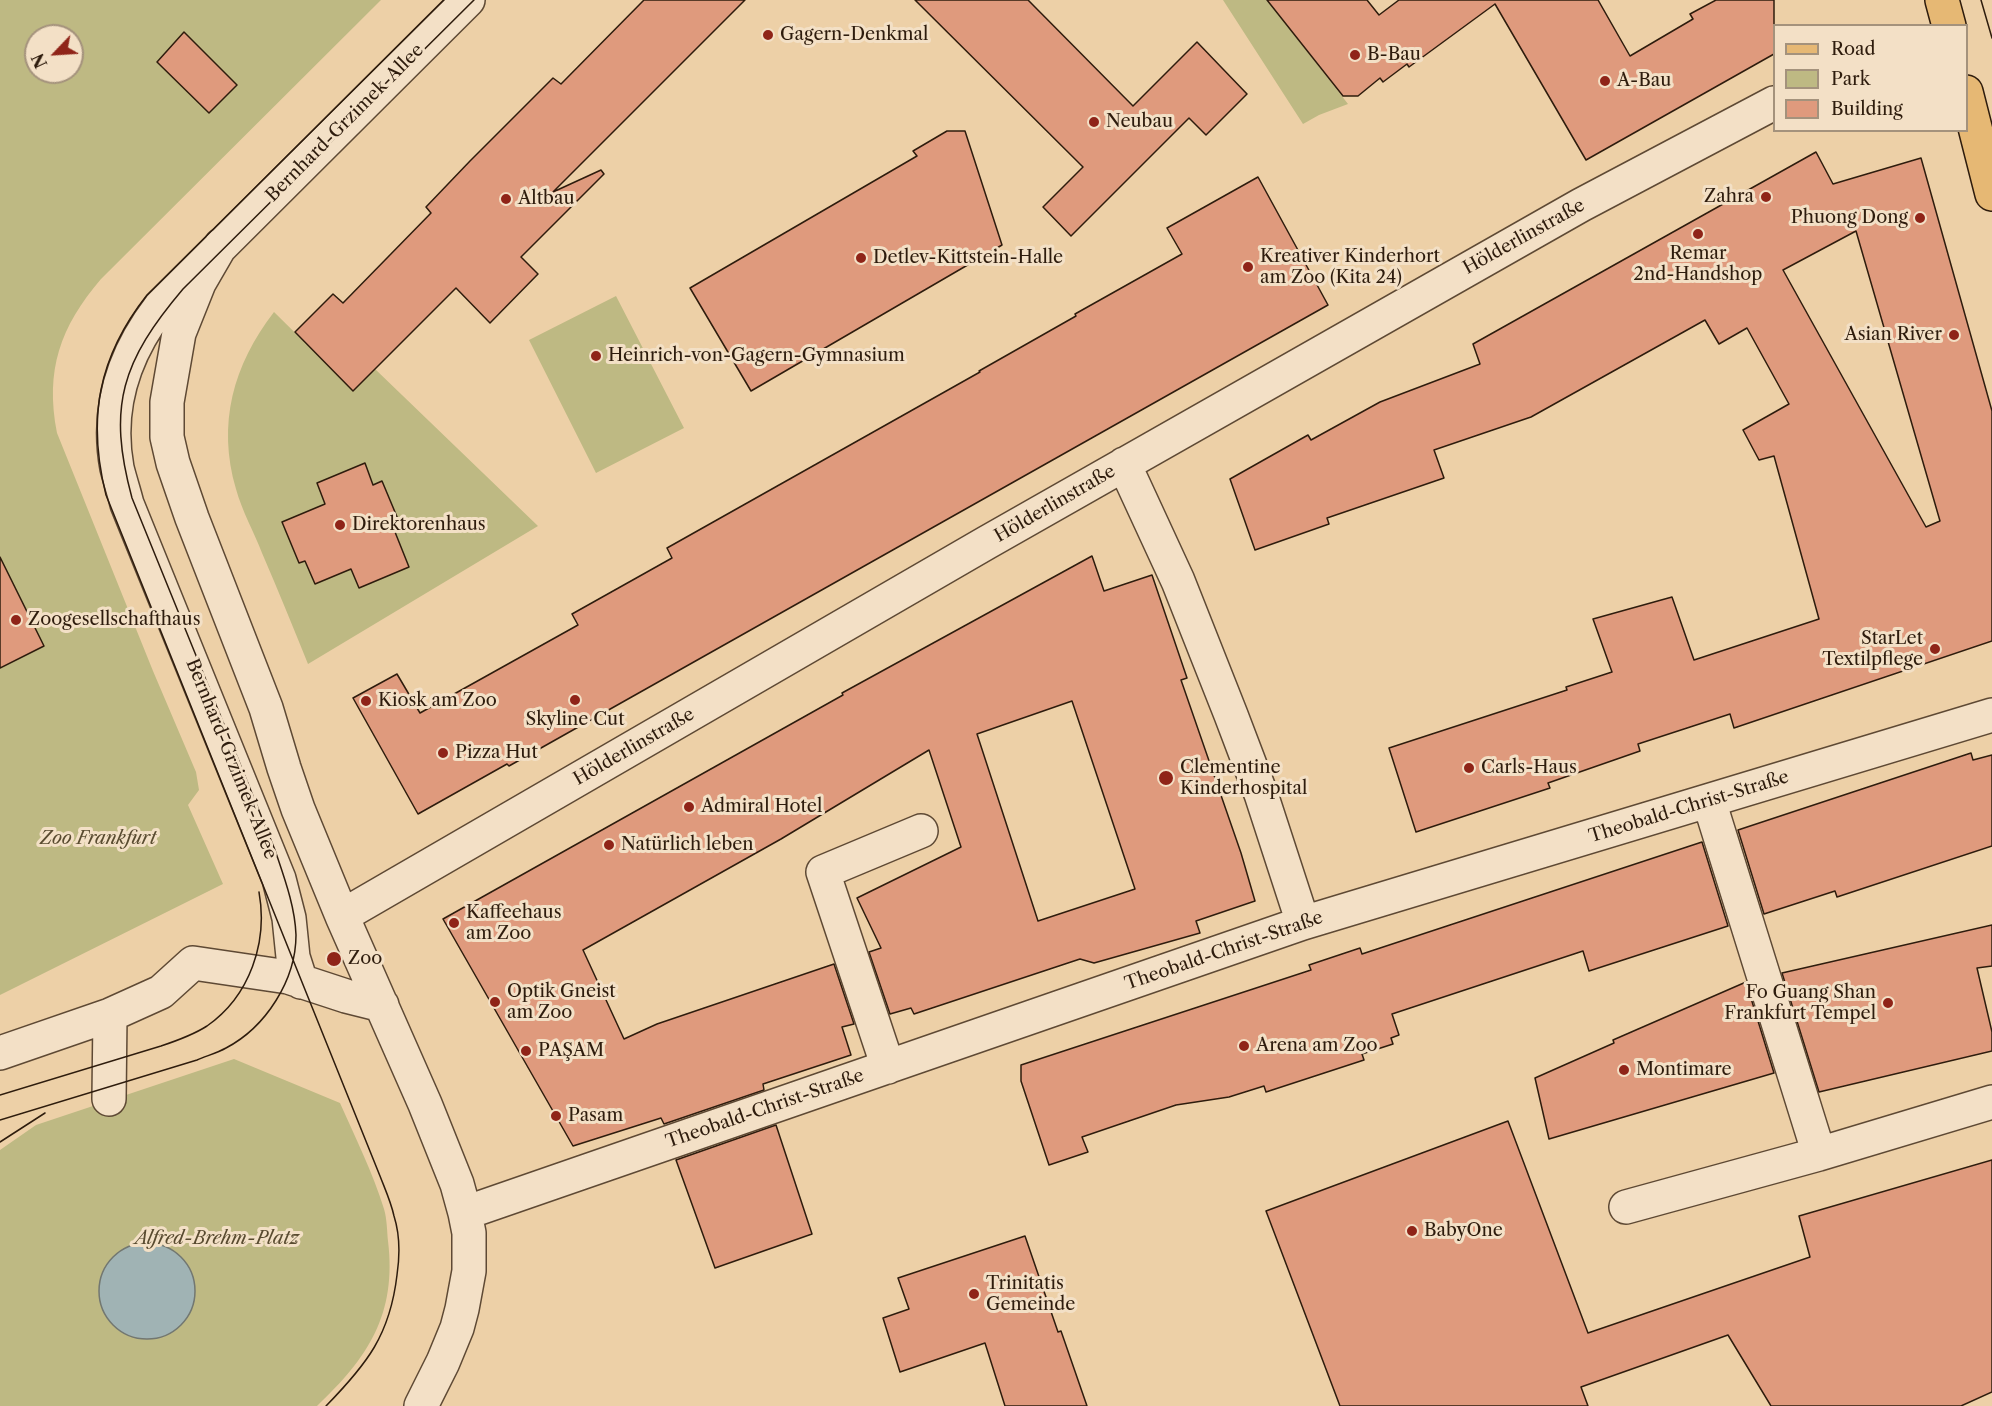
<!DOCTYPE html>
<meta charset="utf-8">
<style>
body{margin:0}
#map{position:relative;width:1992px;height:1406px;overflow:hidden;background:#edd0a7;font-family:"Libre Caslon Text",serif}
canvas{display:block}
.legend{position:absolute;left:1773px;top:24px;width:195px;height:108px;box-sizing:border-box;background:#f3e0c6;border:2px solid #a4927c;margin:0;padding:8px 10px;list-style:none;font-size:18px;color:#2e1c0d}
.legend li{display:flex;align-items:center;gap:12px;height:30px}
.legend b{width:30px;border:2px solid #a4927c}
.north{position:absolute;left:24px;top:24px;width:60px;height:60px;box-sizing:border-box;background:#f3e0c6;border:2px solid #a4927c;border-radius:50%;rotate:245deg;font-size:16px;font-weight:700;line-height:24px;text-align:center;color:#2e1c0d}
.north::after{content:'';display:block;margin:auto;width:21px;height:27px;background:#8f2418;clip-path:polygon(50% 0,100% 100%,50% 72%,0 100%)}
</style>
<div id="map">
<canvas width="1992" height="1406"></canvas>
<ul class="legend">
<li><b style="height:8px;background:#e6b874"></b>Road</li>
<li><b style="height:16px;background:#beb983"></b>Park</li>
<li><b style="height:16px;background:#df9a7d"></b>Building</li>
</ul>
<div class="north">N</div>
</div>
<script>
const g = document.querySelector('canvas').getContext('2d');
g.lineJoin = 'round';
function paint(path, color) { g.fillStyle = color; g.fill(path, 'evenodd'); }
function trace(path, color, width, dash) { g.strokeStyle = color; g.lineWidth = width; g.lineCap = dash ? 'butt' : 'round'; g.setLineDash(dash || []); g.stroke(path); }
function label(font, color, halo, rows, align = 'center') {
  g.font = font + ' "Libre Caslon Text",serif'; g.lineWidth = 6; g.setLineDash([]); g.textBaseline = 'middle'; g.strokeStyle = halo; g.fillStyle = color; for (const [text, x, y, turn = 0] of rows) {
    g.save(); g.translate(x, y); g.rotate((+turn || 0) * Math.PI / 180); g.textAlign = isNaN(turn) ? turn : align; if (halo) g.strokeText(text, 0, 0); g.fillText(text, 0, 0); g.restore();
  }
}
const green = new Path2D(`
 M0 0H381L101 279C60 327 45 370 57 433L153 671 196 772 199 790 188 805 223 884 0 995ZM36 36H72V72H36Z
 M1223 0H1267L1348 104 1319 115 1303 124Z
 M616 296 684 428 596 473 529 340Z
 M274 312 353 390 375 369 538 526 308 664C293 627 278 590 262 553 254 532 242 511 236 489 217 424 233 365 274 312Z
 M234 1059 340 1103C355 1137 373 1173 384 1209 387 1219 387 1231 388 1241 397 1314 368 1358 317 1406H0V1150L36 1125Z`);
const water = new Path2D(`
 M99 1291a48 48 0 1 1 96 0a48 48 0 1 1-96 0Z`);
const building = new Path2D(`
 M644 0H745L553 192 601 170 604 174 521 257 538 274 490 323 456 288 353 391 295 332 333 294 343 303 431 213 426 207 470 161 553 78 561 84Z
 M915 0H1028L1133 106 1197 42 1247 94 1206 135 1189 118 1071 236 1043 207 1083 167Z
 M1267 0H1367L1379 15 1399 0H1598L1630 56 1693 19 1690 14 1716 0H1774V54L1586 160 1495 4 1409 67 1407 64 1383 82 1380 78 1358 96H1343Z
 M184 32 237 85 209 113 157 62Z
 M947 131H965L1002 245 751 391 690 288 917 156 913 151Z
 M1816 152 1833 184 1921 158 1992 411V641L1734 728 1730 714 1638 744 1640 751 1548 783 1550 788 1416 832 1389 748 1567 690 1566 687 1612 672 1593 619 1672 597 1694 660 1819 619 1774 456 1759 460 1743 430 1789 404 1747 328 1719 344 1705 320 1531 417 1434 450 1444 478 1327 518 1329 524 1255 550 1230 479 1308 435 1311 440 1380 402 1480 364 1473 344ZM1856 231 1940 521 1926 527 1783 270Z
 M1258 177 1328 305 509 766 507 764 418 814 353 698 397 674 420 713 578 625 572 614 672 558 667 548 980 372 979 371 1076 316 1075 314 1182 254 1167 228Z
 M365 463 373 485 382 481 400 524 393 527 409 567 359 588 351 569 315 584 305 561 299 563 282 522 325 504 317 483Z
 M1092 556 1104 591 1152 575 1187 678 1181 680 1241 853 1255 901 1196 921 1200 933 1094 963 1080 959 914 1014 911 1008 890 1014 869 952 881 948 857 898 961 847 929 750 781 839 583 950 624 1039 657 1024 834 964 854 1024 842 1027 851 1055 763 1084 764 1090 664 1124 661 1118 573 1146 443 919 843 695 842 693ZM1072 701 1135 889 1038 921 977 734Z
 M0 557 44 646 0 668Z
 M1971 753 1973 760 1992 755V846L1837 897 1835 891 1764 914 1738 830Z
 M1702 842 1728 926 1589 971 1583 951 1392 1014 1399 1035 1391 1038 1393 1044 1362 1054 1364 1060 1266 1092 1264 1086 1229 1097 1176 1105 1082 1137 1088 1152 1049 1165 1021 1081V1065L1311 970 1309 965 1360 948 1362 954 1371 951Z
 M1992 925V966L1977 968 1992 1032V1051L1819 1092 1782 973Z
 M1746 982 1774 1073 1549 1139 1535 1078 1614 1043 1613 1040Z
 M1508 1121 1588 1333 1810 1257 1799 1216 1992 1160V1392L1961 1406H1771L1728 1335 1581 1387 1588 1406H1340L1266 1211Z
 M776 1125 812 1234 715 1268 676 1160Z
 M1025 1236 1058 1332 1061 1331 1087 1406H1005L985 1343 900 1372 883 1318 909 1309 898 1278Z`);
const minor = new Path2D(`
 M221 245 199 283 179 333 167 402V437L173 463 192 518 266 708 284 768 298 809 342 916 425 1104 457 1184 465 1213 469 1233V1271L462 1309 457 1328 443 1362 421 1406
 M1124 464 1178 581 1231 715 1261 794 1303 923
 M1709 801 1819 1154
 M342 916 986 543 1581 205 1774 103
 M301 982 293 957 289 918 279 879 127 504C124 492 120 480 117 468 106 408 124 354 160 307L468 0
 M0 1053 110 1015 161 992 193 963 288 977 346 996 382 1005
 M888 1067 823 872 921 831
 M109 1099 110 1015
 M1626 1207 1819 1154 1992 1102
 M465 1213 1303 923 1992 715`);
const major = new Path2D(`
 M1942 0 1949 26
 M1966 92 1992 194`);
const tram = new Path2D(`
 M1981 0 1992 38
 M0 1095 161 1046C176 1041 193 1035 207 1026 250 996 268 942 259 892
 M0 1120 197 1060C206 1056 217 1053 226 1048 266 1027 296 980 296 935 295 906 284 877 275 850L132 498C107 406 122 361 183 289L474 0
 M0 1142 45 1113
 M326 1406C367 1364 390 1335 397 1275 400 1255 400 1235 394 1216 391 1202 385 1189 380 1176L106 495C87 419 98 357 147 295L444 0`);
const markers = [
 [768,35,6,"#8f2418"],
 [1355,55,6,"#8f2418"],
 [1605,81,6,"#8f2418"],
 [1094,122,6,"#8f2418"],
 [1766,197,6,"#8f2418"],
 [506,199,6,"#8f2418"],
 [1920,218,6,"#8f2418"],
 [1698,234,6,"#8f2418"],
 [861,258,6,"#8f2418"],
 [1248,267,6,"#8f2418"],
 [1954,335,6,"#8f2418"],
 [596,356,6,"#8f2418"],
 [340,525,6,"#8f2418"],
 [16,620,6,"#8f2418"],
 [1935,649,6,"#8f2418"],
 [575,700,6,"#8f2418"],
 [366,701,6,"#8f2418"],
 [443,753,6,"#8f2418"],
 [1469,768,6,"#8f2418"],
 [1166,778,8,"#8f2418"],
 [689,807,6,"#8f2418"],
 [609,845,6,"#8f2418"],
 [454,923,6,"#8f2418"],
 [334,959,8,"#8f2418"],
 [495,1002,6,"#8f2418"],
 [1888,1003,6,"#8f2418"],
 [1244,1046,6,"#8f2418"],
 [526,1051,6,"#8f2418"],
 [1624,1070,6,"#8f2418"],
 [556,1116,6,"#8f2418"],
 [1412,1231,6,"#8f2418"],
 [974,1294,6,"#8f2418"]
];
const poiNames = [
 ["Gagern-Denkmal",780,35],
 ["B-Bau",1367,55],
 ["A-Bau",1617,81],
 ["Neubau",1106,122],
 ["Zahra",1754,197,"right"],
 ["Altbau",518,199],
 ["Phuong Dong",1908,218,"right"],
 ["Remar",1698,254,"center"],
 ["2nd-Handshop",1698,275,"center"],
 ["Kreativer Kinderhort",1260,257],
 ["am Zoo (Kita 24)",1260,278],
 ["Detlev-Kittstein-Halle",873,258],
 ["Asian River",1942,335,"right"],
 ["Heinrich-von-Gagern-Gymnasium",608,356],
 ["Direktorenhaus",352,525],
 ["Zoogesellschafthaus",28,620],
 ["StarLet",1923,639,"right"],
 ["Textilpflege",1923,660,"right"],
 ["Kiosk am Zoo",378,701],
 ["Skyline Cut",575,720,"center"],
 ["Pizza Hut",455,753],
 ["Clementine",1180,768],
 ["Kinderhospital",1180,789],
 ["Carls-Haus",1481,768],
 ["Admiral Hotel",701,807],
 ["Natürlich leben",621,845],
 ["Kaffeehaus",466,913],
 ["am Zoo",466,934],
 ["Zoo",348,959],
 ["Optik Gneist",507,992],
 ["am Zoo",507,1013],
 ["Fo Guang Shan",1876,993,"right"],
 ["Frankfurt Tempel",1876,1014,"right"],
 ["Arena am Zoo",1256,1046],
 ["PAŞAM",538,1051],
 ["Montimare",1636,1070],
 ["Pasam",568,1116],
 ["BabyOne",1424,1231],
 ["Trinitatis",986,1284],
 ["Gemeinde",986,1305]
];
const streetNames = [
 ["Bernhard-Grzimek-Allee",345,123,-45],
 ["Hölderlinstraße",1524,237,-29],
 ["Hölderlinstraße",1055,504,-30],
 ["Hölderlinstraße",634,747,-30],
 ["Bernhard-Grzimek-Allee",231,759,68],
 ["Theobald-Christ-Straße",1689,807,-17],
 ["Theobald-Christ-Straße",1224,951,-19],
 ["Theobald-Christ-Straße",765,1109,-19]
];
const parkNames = [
 ["Zoo Frankfurt",98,839],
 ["Alfred-Brehm-Platz",217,1239]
];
paint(green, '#beb983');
paint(water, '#a0b3b4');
trace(water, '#727771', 1.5);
paint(building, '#df9a7d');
trace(building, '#2e1c0d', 1.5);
trace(minor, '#5e4934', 36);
trace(major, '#2e1c0d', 36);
trace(minor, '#f3e0c6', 33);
trace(major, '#e6b874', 33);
trace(tram, '#2e1c0d', 1.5);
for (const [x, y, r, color] of markers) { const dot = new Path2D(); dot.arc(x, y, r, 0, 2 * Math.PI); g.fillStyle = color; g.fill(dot); trace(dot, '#f3e0c6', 2); }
label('18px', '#2e1c0d', '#f3e0c6', poiNames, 'left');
label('18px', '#2e1c0d', '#f3e0c6', streetNames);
label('italic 18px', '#594b30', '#f3e0c6', parkNames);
</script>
